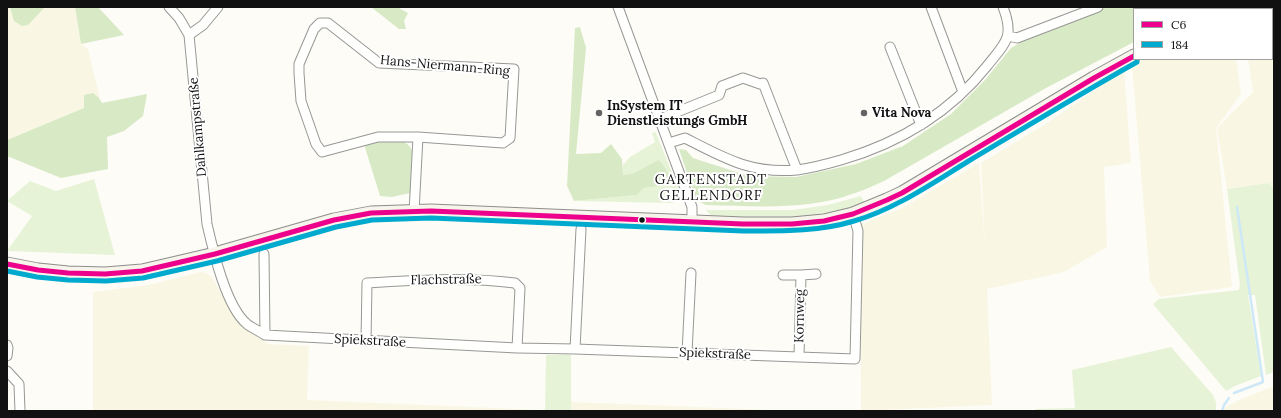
<!DOCTYPE html>
<meta charset="utf-8">
<style>
body{margin:0}
#map{position:relative;width:1281px;height:418px;overflow:hidden;background:#fdfcf7;font-family:Lora,serif}
canvas{display:block}
.frame{position:absolute;inset:0;border:8px solid #111;pointer-events:none}
.legend{position:absolute;left:1133px;top:8px;width:140px;height:52px;box-sizing:border-box;background:#fff;border:1px solid #a0a0a0;margin:0;padding:5px 7px;list-style:none;font-size:12px;color:#111}
.legend li{display:flex;align-items:center;gap:8px;height:20px}
.legend b{width:20px;border:1px solid #a0a0a0}
</style>
<div id="map">
<canvas width="1281" height="418"></canvas>
<div class="frame"></div>
<ul class="legend">
<li><b style="height:5px;background:#ec008c"></b>C6</li>
<li><b style="height:5px;background:#00a9ce"></b>184</li>
</ul>
</div>
<script>
const g = document.querySelector('canvas').getContext('2d');
g.lineJoin = 'round';
function paint(path, color) { g.fillStyle = color; g.fill(path, 'evenodd'); }
function trace(path, color, width, dash) { g.strokeStyle = color; g.lineWidth = width; g.lineCap = dash ? 'butt' : 'round'; g.setLineDash(dash || []); g.stroke(path); }
function label(font, color, halo, rows, align = 'center') {
  g.font = font + ' Lora,serif'; g.lineWidth = 4; g.setLineDash([]); g.textBaseline = 'middle'; g.strokeStyle = halo; g.fillStyle = color; for (const [text, x, y, turn = 0] of rows) {
    g.save(); g.translate(x, y); g.rotate((+turn || 0) * Math.PI / 180); g.textAlign = isNaN(turn) ? turn : align; if (halo) g.strokeText(text, 0, 0); g.fillText(text, 0, 0); g.restore();
  }
}
const farmland = new Path2D(`
 M7 7H10L14 21 40 11 45 7H75L81 44 88 49 101 103 84 108 7 140Z
 M1272 18H1274V188L1268 183 1227 189 1217 128 1253 92 1248 59H1272Z
 M1146 59H1236L1241 94 1216 128 1232 287 1160 297 1150 281 1132 66Z
 M1124 70 1131 163 1104 167 1107 247 1064 272 987 289 992 405 861 411 860 225 902 208 979 163 985 248 981 163 1047 123Z
 M201 272 206 273 211 276 231 309 244 326 268 344 309 346 307 400 565 411H93V292L148 285Z
 M1274 386V411H1224L1226 407 1239 400Z
 M571 402 797 411H571Z`);
const green = new Path2D(`
 M654 132 656 133 679 190V194L673 203 574 201 637 195 644 188 668 185 658 160 634 173 623 175V165L630 157 655 142 652 133Z
 M94 179 115 255 7 251 32 216 7 201 30 181 56 191Z
 M1268 183 1274 188V372L1266 375 1255 295H1248L1261 376 1235 386 1226 391 1153 304 1159 299 1239 290 1240 285 1227 189Z
 M861 196 865 203C845 212 810 219 788 220 763 220 738 218 714 217L710 215 706 210H793L828 205Z
 M1171 347 1213 395 1216 402V411H1035V409L1075 408 1072 370Z
 M546 355H571V411L545 410Z`);
const forest = new Path2D(`
 M10 7H45L28 25 22 26 14 21Z
 M75 7H98L124 35 81 44Z
 M371 7H397L408 13 404 21 406 29H399Z
 M1105 7H1202L1198 9H1134V42L1046 88 884 181C874 185 865 190 855 193 808 211 755 206 706 205L696 200 679 149 686 150 693 158 749 176 796 177 856 164 903 146 951 114 985 80 1011 48 1023 41Z
 M580 27 586 48 576 154 601 153 611 144 622 159 623 175 634 173 658 160C664 164 669 174 671 181L668 185 644 188 637 195 574 201 567 186 575 28Z
 M93 93 99 98 102 103 147 94 143 116 124 131 107 137 108 169 61 178 7 156V140L84 108V95Z
 M382 141C394 141 408 138 412 151L410 193 392 197 380 196 364 144Z`);
const stream = new Path2D(`
 M1234 393 1263 382 1237 207
 M1222 411 1224 405 1229 398`);
const minor = new Path2D(`
 M169 7 179 18 189 35 207 224C213 250 226 307 247 324 252 328 259 331 265 335L517 348 575 349 855 359 858 231 853 214
 M618 7 692 207V222
 M931 7 963 92
 M320 23H328L379 63 514 69 510 138 503 143 418 137H378L322 152 316 144 301 101 299 73V64L314 29Z
 M189 35 203 25 218 7
 M1008 36 1017 38 1098 7
 M890 47 921 125
 M660 119 719 95 722 86 743 78 760 84 763 83 797 170
 M669 143 685 138C724 158 751 174 797 170 812 168 827 164 841 160 899 143 949 114 987 66 1005 43 1015 38 1003 7
 M414 212 418 137
 M264 254 265 335
 M783 275H801L799 357
 M801 275 816 274
 M366 341 367 283C416 280 466 277 515 283L520 288 517 348
 M7 345 8 348 7 356
 M575 349 581 229
 M687 353 691 273
 M7 371 19 384 20 411`);
const secondary = new Path2D(`
 M1272 13 1274 12
 M7 264 38 270 68 273 105 274 142 271 215 254 334 220 371 213 431 211 743 224H792L824 221 853 214 887 200 902 193 1094 78 1134 56`);
const bus1 = new Path2D(`
 M7 264 38 270 68 273 105 274 142 271 215 254 334 220 371 213 431 211 743 224H792L824 221 853 214 887 200 902 193 1094 78 1134 56`);
const bus2 = new Path2D(`
 M7 271 37 277 68 280 106 281 143 278 217 261 336 227 372 220 431 218 743 231C781 231 818 232 854 221 895 209 931 184 967 162 1024 128 1080 94 1137 62`);
const markers = [
 [599,113,4,"#646362"],
 [864,113,4,"#646362"],
 [642,220,3.5,"#111"]
];
const streetNames = [
 ["Hans-Niermann-Ring",445,66,5],
 ["Dahlkampstraße",198,127,-95],
 ["Flachstraße",446,280,-1],
 ["Kornweg",800,316,-89],
 ["Spiekstraße",370,341,3],
 ["Spiekstraße",715,354,2]
];
const poiNames = [
 ["InSystem IT",607,106],
 ["Dienstleistungs GmbH",607,121],
 ["Vita Nova",872,113]
];
const neighbourhoodNames = [
 ["GARTENSTADT",711,180],
 ["GELLENDORF",711,196]
];
paint(farmland, '#f9f7e4');
paint(green, '#e7f3d7');
paint(forest, '#d8eac5');
trace(stream, '#cde8f7', 2.5);
trace(minor, '#979795', 11);
trace(secondary, '#8e8d8b', 15);
trace(minor, '#fffffe', 9);
trace(secondary, '#f6f4eb', 13);
trace(bus1, '#ec008c', 5);
trace(bus2, '#00a9ce', 5);
for (const [x, y, r, color] of markers) { const dot = new Path2D(); dot.arc(x, y, r, 0, 2 * Math.PI); g.fillStyle = color; g.fill(dot); trace(dot, '#fff', 1.5); }
label('13px', '#111', '#fff', streetNames);
label('bold 13px', '#111', '#fff', poiNames, 'left');
g.letterSpacing = '1px';
label('14px', '#111', '#fff', neighbourhoodNames);
g.letterSpacing = '0px';
</script>
